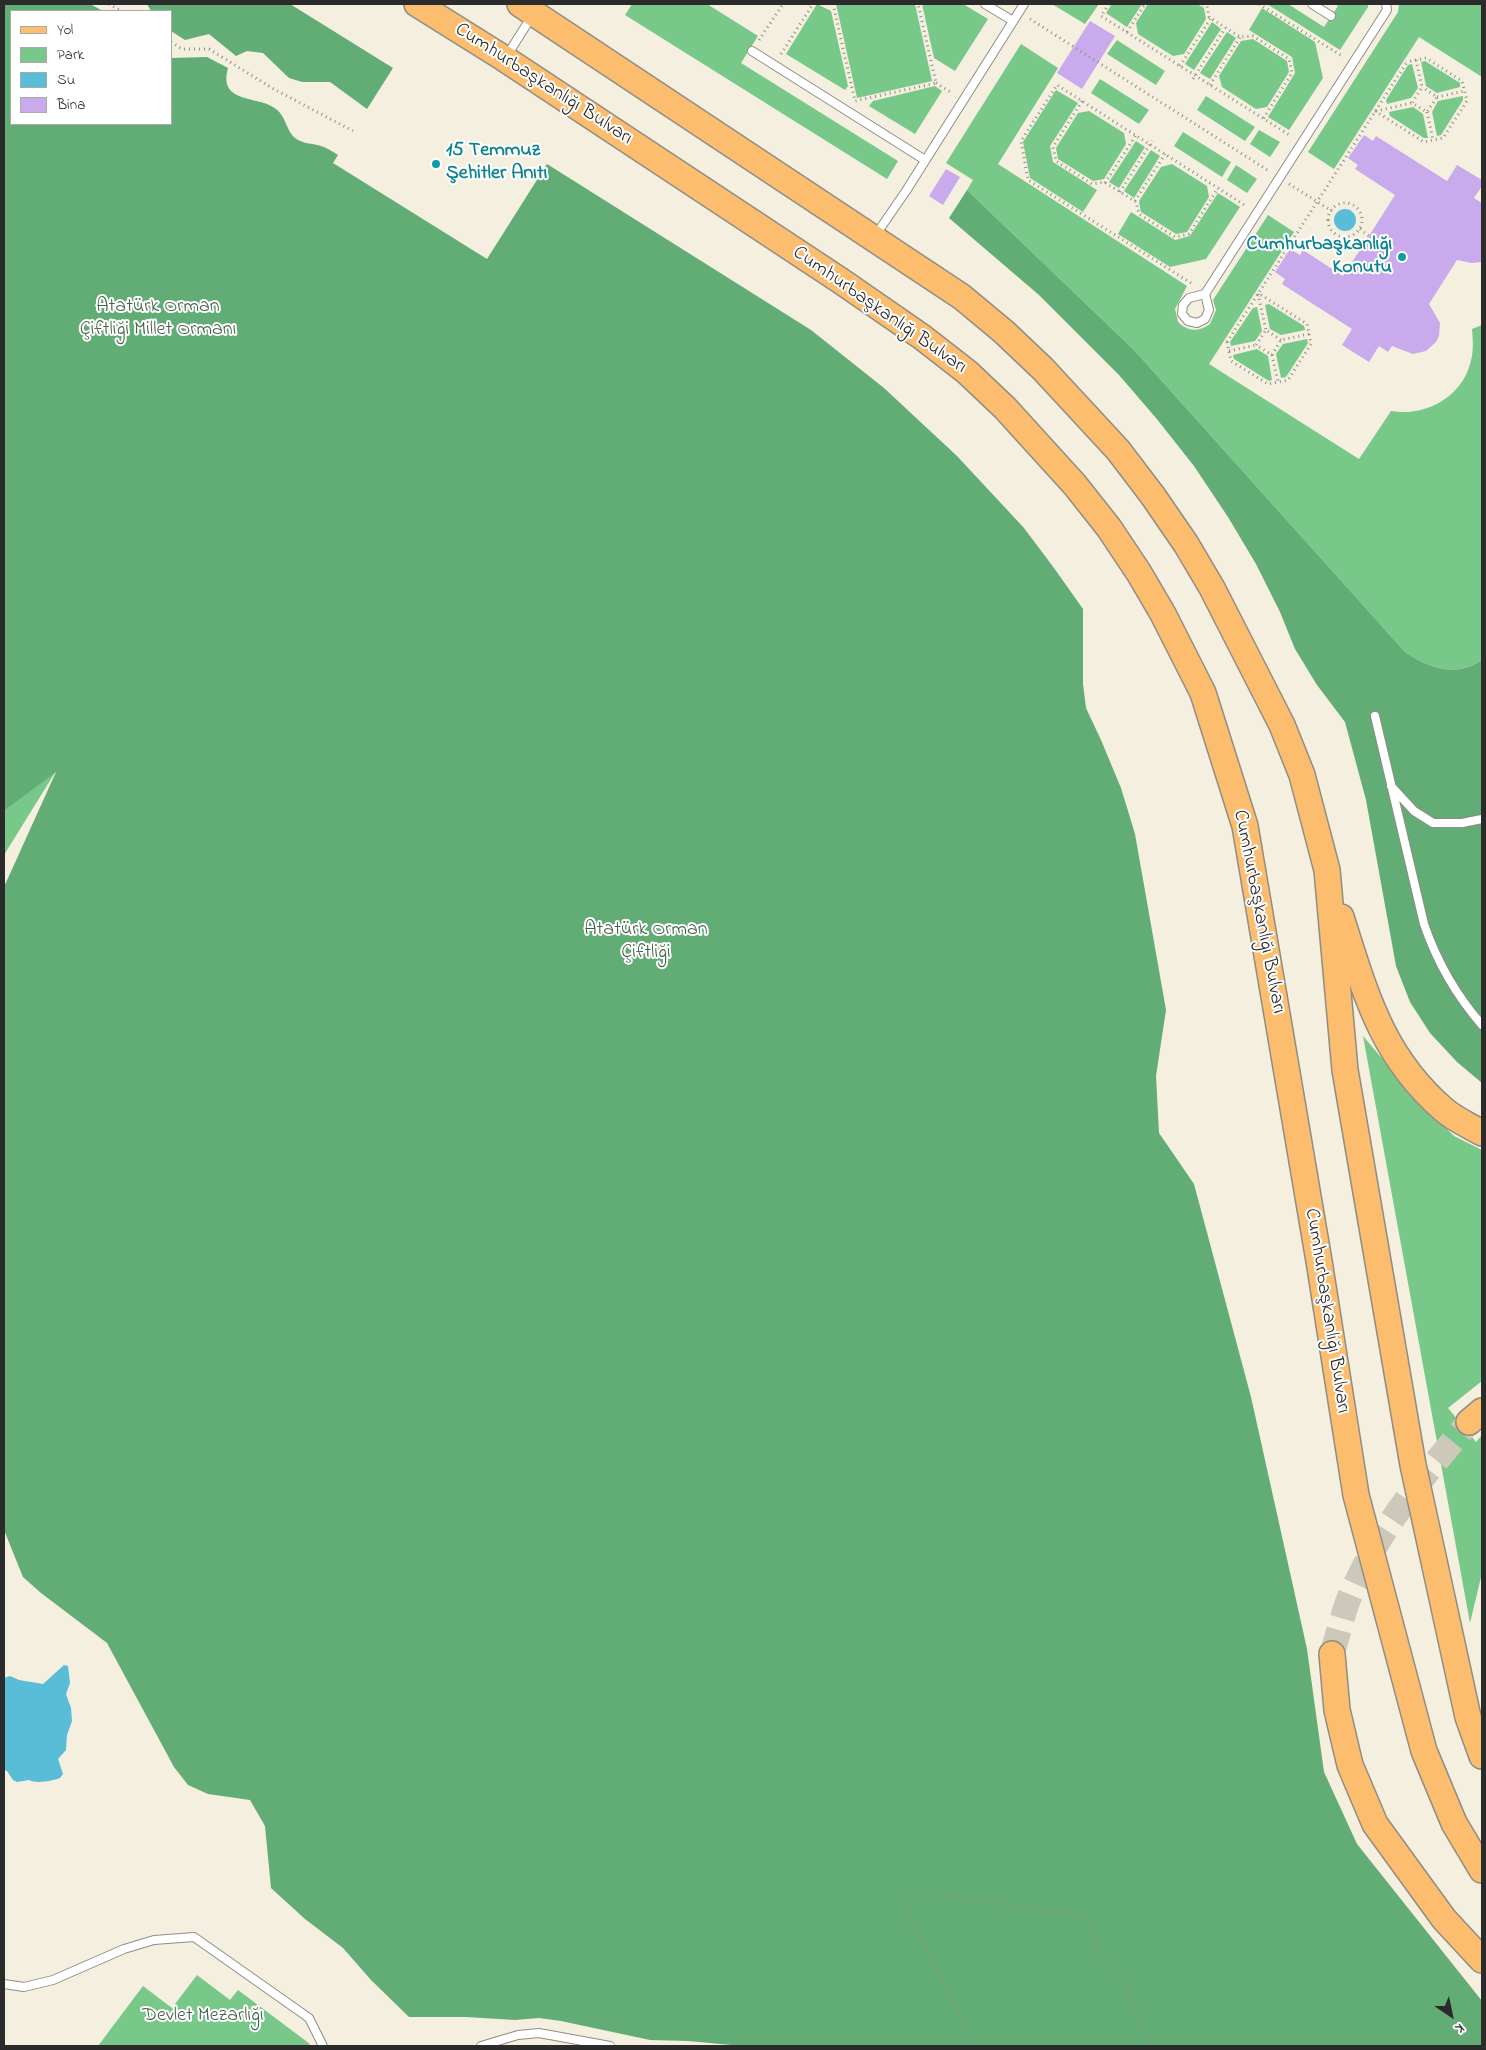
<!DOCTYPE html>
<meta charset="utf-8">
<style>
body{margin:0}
#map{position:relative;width:1486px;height:2050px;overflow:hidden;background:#f4efde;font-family:"Indie Flower",sans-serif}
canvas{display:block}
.frame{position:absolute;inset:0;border:5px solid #2b2b2b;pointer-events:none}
.legend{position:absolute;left:10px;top:10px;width:162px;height:115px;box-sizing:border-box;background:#fff;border:1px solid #aaa;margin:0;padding:6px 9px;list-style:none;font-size:15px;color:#2b2b2b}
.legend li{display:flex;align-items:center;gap:10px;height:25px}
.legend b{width:25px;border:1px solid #aaa}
.north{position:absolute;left:1426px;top:1990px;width:50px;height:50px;-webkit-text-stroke:4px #fff;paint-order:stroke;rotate:146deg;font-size:14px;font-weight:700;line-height:20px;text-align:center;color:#2b2b2b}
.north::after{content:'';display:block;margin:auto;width:18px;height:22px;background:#2b2b2b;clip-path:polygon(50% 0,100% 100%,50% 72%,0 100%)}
</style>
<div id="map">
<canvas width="1486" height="2050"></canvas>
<div class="frame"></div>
<ul class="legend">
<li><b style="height:6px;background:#fcbd6f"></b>Yol</li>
<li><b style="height:14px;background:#78c889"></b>Park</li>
<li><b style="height:14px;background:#59bdd7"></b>Su</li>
<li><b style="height:14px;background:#c9aaed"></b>Bina</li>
</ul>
<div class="north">K</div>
</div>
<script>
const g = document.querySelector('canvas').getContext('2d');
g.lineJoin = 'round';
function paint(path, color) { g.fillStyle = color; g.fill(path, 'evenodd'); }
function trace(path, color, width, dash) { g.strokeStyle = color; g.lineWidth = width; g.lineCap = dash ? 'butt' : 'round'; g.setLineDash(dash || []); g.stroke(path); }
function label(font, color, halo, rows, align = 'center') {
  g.font = font + ' "Indie Flower",sans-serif'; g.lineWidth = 4; g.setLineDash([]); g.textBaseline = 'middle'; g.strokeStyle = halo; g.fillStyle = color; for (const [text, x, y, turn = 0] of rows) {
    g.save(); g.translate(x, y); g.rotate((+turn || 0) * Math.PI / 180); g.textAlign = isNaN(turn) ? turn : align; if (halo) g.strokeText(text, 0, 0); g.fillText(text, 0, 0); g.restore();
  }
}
const green = new Path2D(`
 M632 4H707L758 36 741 63 898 161 887 179 625 15Z
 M817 4 831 11 848 86 845 90 786 54Z
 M836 4H915L932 81 857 98Z
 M922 4H963L988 19 955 71 934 58Z
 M1052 4H1099L1085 24Z
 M1112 4H1142L1127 27 1106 13Z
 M1148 4H1197L1204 8 1206 19 1184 54 1173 56 1138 34 1136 23Z
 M1267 4H1288L1324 27 1338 6 1335 4H1368V7L1340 50Z
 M1399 4H1482V77L1419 37 1334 169 1308 152 1398 12Z
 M1262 8 1315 42 1323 78 1289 130 1268 117 1295 73 1292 57 1249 30Z
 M1212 22 1221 29 1194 70 1185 64Z
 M1227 32 1236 38 1210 79 1200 73Z
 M1253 39 1287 61 1289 72 1267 107 1256 109 1222 87 1219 76 1241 41Z
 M1117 40 1165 71 1156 85 1107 54Z
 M1021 44 1058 68 998 164 1187 286 1175 309 1178 322C1188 332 1199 332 1210 324L1216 310 1213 300 1268 215 1294 232 1209 364 1359 459 1391 411C1424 417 1461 398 1470 364 1474 352 1473 341 1472 329L1482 325V660C1457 678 1428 668 1405 652L1134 350 967 190 973 180 946 163Z
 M1425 61 1460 83V87L1437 93 1426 86 1421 62Z
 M1412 64 1418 88 1411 98 1387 104 1386 100 1408 65Z
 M1100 79 1149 110 1139 124 1091 93Z
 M935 86 942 91 915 134 869 106 873 101Z
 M1056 90 1078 103 1050 146 1053 162 1097 190 1083 212 1030 178 1023 142Z
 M1206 96 1255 127 1245 141 1197 110Z
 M1463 96V100L1441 135 1437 136 1432 112 1438 101Z
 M1413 107 1423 114 1428 138H1424L1390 116 1389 112Z
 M1089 111 1124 133 1126 144 1104 179 1093 181 1058 159 1056 148 1078 113Z
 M1259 130 1280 142 1270 157 1250 144Z
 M1183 132 1231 162 1222 177 1174 146Z
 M1136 141 1145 147 1119 188 1109 182Z
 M1151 150 1160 156 1134 198 1124 191Z
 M1172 164 1207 186 1209 197 1187 232 1176 234 1141 212 1139 201 1161 167Z
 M1236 165 1257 179 1247 193 1227 180Z
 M1218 193 1240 207 1206 259 1170 267 1118 234 1131 212 1175 240 1190 236Z
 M1269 304 1304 326 1305 330 1281 335 1270 329 1265 305Z
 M1257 307 1262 331 1255 341 1231 346 1230 342 1253 308Z
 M1307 339 1308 343 1286 377 1281 378 1276 354 1283 344Z
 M1257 349 1268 356 1272 380 1269 381 1234 359 1233 355Z
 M56 771 4 855V811Z
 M1363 1036 1414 1096 1454 1136 1482 1150V1381L1448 1408 1476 1442 1482 1435V1573L1470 1623Z
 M197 1975 230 2000 238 1990 310 2044 308 2046H98L143 1986 172 2008Z`);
const forest = new Path2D(`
 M4 4H90L103 11H11V124H171V58L207 57 228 68C218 103 256 96 273 107 286 114 285 129 295 138 303 144 311 143 321 146 327 148 332 151 338 155L333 163 487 259 547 164 811 330 884 388 957 456 1024 528 1054 568 1083 609V684L1086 708 1101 740 1121 788 1135 834 1166 1010 1156 1076 1159 1133 1194 1184 1251 1397 1307 1649 1324 1772 1357 1844 1482 2001V2046H742L688 2041 650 2040 561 2021 539 2018 515 2020 466 2017H409L371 1980 343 1948 305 1919 271 1888 265 1826 250 1800 208 1794 188 1785 174 1767 107 1643 41 1593 23 1577 4 1530V887L56 772 4 811Z
 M147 4H290L393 68 367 109 330 82H302L289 78 263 53 247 51 236 56 209 34 185 40 171 31V11H151Z
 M967 190 1134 350 1405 652C1428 668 1457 678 1482 660V1083L1457 1062 1430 1033 1410 1002 1396 966 1366 800 1345 722 1317 685 1295 649 1280 612 1256 564 1228 517 1194 466 1156 418 1119 375 1039 295 949 218Z`);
const water = new Path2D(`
 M1334 220a11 11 0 1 1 22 0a11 11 0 1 1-22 0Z
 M64 1665 68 1666 70 1683 66 1694 71 1708 72 1721 67 1735 66 1750 58 1759 63 1774 60 1778C52 1781 36 1784 29 1780L17 1782 13 1780 7 1771 4 1770V1678L10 1676 19 1680 43 1684Z`);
const building = new Path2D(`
 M1090 21 1115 36 1082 89 1057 73Z
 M1364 135 1373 141 1376 136 1447 181 1457 165 1482 180V186L1474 198 1482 203V262L1472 263 1457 260 1429 304 1440 323 1439 336 1436 342 1426 351 1413 354 1392 346 1388 352 1379 346 1369 362 1342 345 1352 329 1282 284 1285 279 1275 272 1290 249 1300 255 1303 250 1343 276 1369 236 1395 195 1355 169 1358 165 1348 158Z
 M946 169 960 177 943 205 929 196Z`);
const primaryTunnel = new Path2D(`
 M1332 1654C1339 1632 1344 1606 1355 1585 1383 1524 1426 1473 1469 1422`);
const path = new Path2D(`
 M109 4 121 11
 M833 4 855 101 936 83 918 4
 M1109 4 1101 16 1291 136
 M1203 4 1207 6 1209 17 1240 37 1253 36 1289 59 1292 73 1263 119
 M1259 4 1342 56
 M1030 19 1269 171
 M1127 32 1145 4
 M759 40 783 4
 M171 42 182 49H209L272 88 353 131
 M781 54 813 4
 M1416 60 1422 87 1412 103 1427 112 1437 97 1422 87
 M1180 66 1211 18
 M1193 79 1225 28
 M936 83 952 93
 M1210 85 1240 37
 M1437 97 1464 91
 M1082 101 1053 147 1056 161 1092 184 1104 182 1136 202 1139 214 1175 237 1189 234 1218 188
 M1375 111 1424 142 1443 138 1467 101 1462 81 1426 58 1406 62
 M1376 111 1412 103
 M1427 112 1433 140
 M1105 183 1136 135
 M1289 184 1332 211
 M1120 192 1152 141
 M1135 201 1165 154
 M1328 220a17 17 0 1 1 34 0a17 17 0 1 1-34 0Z
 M1360 229 1369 236
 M1191 283 1028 180 1021 141 1057 85 1246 206
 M1258 294 1266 330
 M1281 340 1266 330 1256 345 1272 355 1281 340 1309 334
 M1227 342 1407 62
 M1227 342 1231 361 1268 384 1288 380 1311 344 1307 324 1258 293
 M1229 351 1256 345
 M1272 355 1278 382
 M974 2046 908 1914 907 1903 914 1895 924 1893 1087 1916 1093 1925 1099 1953 1123 1979 1151 2046`);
const lane = new Path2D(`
 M985 4 1013 21
 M1312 4 1331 16
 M752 51 925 160
 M506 57 532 16
 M875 236 906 191 1024 4
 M1205 294 1387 10 1386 4
 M1205 294 1209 310 1205 319 1197 323 1188 321 1182 314 1183 305 1189 298Z
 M1375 716 1424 924C1437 962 1455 994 1482 1025
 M1391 786 1414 811 1433 823H1462L1482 819
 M4 1984 24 1987 53 1980 124 1949 154 1940 194 1937 309 2018 323 2046
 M481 2046 518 2035 539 2033 610 2046`);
const primary = new Path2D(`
 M417 4 505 59 841 281 922 337 967 372 1005 408 1075 485 1109 528 1139 573 1163 614 1203 693 1245 826 1319 1261 1356 1495 1424 1751 1454 1823 1482 1870
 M520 4 962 297 1004 332 1043 369 1118 450 1153 496 1186 544 1212 588 1282 725 1302 775 1327 870 1345 1070 1413 1465 1468 1717 1482 1756
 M1341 917C1365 992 1381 1055 1443 1109 1454 1119 1470 1126 1482 1133
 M1469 1422 1482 1411
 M1332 1654 1337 1710 1350 1765 1375 1824 1444 1919 1482 1960`);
const markers = [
 [436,164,5,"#0f9aa8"],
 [1402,257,5,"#0f9aa8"]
];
const streetNames = [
 ["Cumhurbaşkanlığı Bulvarı",543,85,33],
 ["Cumhurbaşkanlığı Bulvarı",879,311,35],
 ["Cumhurbaşkanlığı Bulvarı",1258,912,79],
 ["Cumhurbaşkanlığı Bulvarı",1326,1311,81]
];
const cultureNames = [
 ["15 Temmuz",446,152],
 ["Şehitler Anıtı",446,175],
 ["Cumhurbaşkanlığı",1392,246,"right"],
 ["Konutu",1392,269,"right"]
];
const parkNames = [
 ["Atatürk Orman",158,308],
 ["Çiftliği Millet Ormanı",158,331],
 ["Atatürk Orman",646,931],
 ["Çiftliği",646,954],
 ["Devlet Mezarlığı",203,2017]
];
paint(green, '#78c889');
paint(forest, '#62ac75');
paint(water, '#59bdd7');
paint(building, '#c9aaed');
trace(primaryTunnel, '#ccc8ba', 25, [25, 12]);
trace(lane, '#908d84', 10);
trace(primary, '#908d84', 28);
trace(path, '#908d84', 3, [1, 4]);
trace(lane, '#fff', 8);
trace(primary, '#fcbd6f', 25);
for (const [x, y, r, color] of markers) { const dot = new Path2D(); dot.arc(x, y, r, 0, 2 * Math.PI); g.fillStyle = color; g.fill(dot); trace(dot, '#fff', 2); }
label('20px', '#2b2b2b', '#fff', streetNames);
label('bold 20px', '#0d838f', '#fff', cultureNames, 'left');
label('20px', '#46624c', '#fff', parkNames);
</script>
